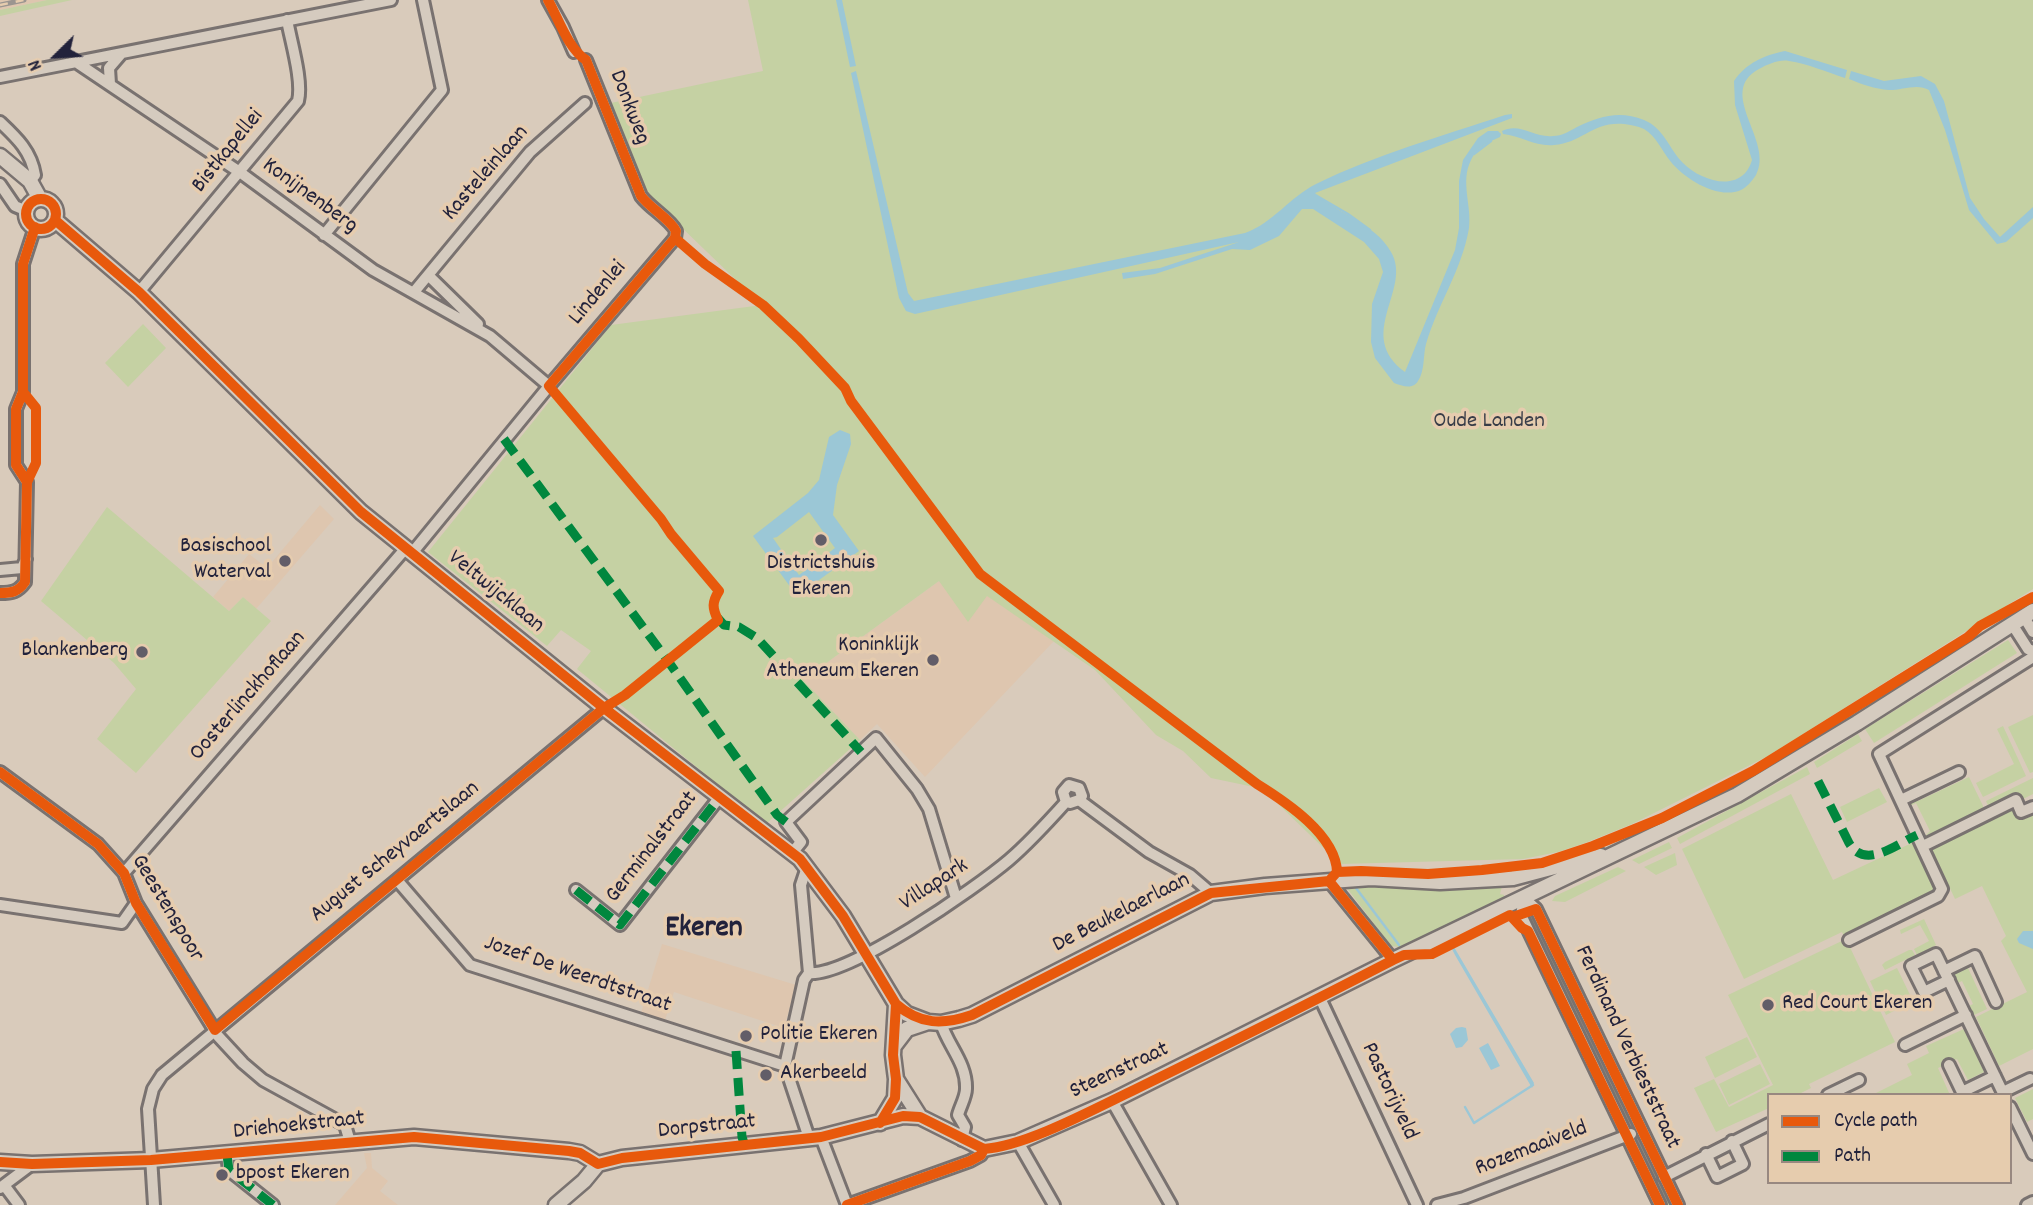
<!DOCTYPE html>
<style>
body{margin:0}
#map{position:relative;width:2033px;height:1205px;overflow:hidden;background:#d9cbbb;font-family:Dekko,sans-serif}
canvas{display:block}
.legend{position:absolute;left:1767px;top:1093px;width:245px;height:91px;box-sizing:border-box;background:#e6ccae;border:2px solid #988880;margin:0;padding:9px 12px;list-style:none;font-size:21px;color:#22223b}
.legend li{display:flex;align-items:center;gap:14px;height:35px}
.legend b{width:35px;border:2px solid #988880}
.north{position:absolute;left:21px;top:21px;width:70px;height:70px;-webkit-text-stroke:5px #e6ccae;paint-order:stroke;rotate:246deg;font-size:19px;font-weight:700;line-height:28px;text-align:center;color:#22223b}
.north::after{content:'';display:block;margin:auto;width:24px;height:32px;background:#22223b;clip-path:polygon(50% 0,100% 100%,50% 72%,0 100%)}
</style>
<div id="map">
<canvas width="2033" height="1205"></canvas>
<ul class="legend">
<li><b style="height:9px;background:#e8590c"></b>Cycle path</li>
<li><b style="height:9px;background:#00873e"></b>Path</li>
</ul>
<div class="north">N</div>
</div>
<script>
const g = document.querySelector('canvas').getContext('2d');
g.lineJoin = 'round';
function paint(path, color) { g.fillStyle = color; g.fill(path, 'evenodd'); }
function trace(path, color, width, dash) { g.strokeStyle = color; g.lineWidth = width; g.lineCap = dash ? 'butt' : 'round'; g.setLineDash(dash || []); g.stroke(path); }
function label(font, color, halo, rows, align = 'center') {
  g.font = font + ' Dekko,sans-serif'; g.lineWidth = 7; g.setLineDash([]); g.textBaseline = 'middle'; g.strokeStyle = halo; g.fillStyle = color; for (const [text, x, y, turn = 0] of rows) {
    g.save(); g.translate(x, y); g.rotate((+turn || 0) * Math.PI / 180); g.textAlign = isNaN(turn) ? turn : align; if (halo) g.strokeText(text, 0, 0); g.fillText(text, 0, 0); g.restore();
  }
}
const built = new Path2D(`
 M0 0H47L0 10Z
 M320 505 334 519 256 609 243 597 229 611 213 597 249 554 267 568Z
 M939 581 978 589 1054 641 925 777 877 724 860 740 803 680Z
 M662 944 796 985 784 1028 674 992 665 1020 641 1013Z
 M364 1153H371L372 1168 388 1181 380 1191 398 1205H335L367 1168Z`);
const green = new Path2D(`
 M47 0H72L0 16V10Z
 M748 0H2033V589L1768 756 1632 824 1585 843 1558 852 1523 859 1340 864 1275 801 1254 787 1211 778 1183 751 1156 735 1095 670 987 596 968 622 939 581 803 680 860 740 766 824 577 669 591 651 561 630 547 646 428 552 611 325 762 305 677 223 649 203 606 104 763 71Z
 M143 324 166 348 128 387 105 363Z
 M107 507 229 611 243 597 271 621 136 773 97 739 136 689 114 663 41 601Z
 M2008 640 2017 653 1874 743 1865 729Z
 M2033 715V772L2030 773 2008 727Z
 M2003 726 2026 776 1983 797 1976 783 2014 764 1997 729Z
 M1858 734 1862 741 1817 768 1814 762Z
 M1807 767 1810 774 1680 844 1677 838Z
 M1969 777 1985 810 1930 837 1925 836 1930 831 1916 803 1910 806 1908 801 1915 796 1918 801Z
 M2033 778V794L2021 800 2018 794 1989 808 1986 801Z
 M1879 788 1887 802 1847 822 1840 807Z
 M1791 794 1833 880 1916 841 1937 887 1936 891 1844 936 1842 932 1744 979 1682 849Z
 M2014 807 2019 819 2033 812V1049L1999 1066 1976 1017 2027 992 2001 941 2006 936 1982 886 1955 899 1931 848Z
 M1669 842 1672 848 1639 864 1632 860Z
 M1675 853 1677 865 1656 875 1644 867Z
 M1618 867 1626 871 1565 902 1552 901 1555 896Z
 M1505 881 1506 887 1502 886 1500 894 1504 895V899L1499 903 1405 948 1391 946 1343 883Z
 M1534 917 1632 1120 1631 1124 1627 1123 1527 920Z
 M1924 919 1936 945 1917 955 1914 949 1929 941 1920 925 1901 934 1900 930Z
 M1846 939 1895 1042 1809 1084 1811 1088 1797 1095H1769V1108L1716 1132 1694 1088 1714 1079 1729 1107 1773 1085 1728 995Z
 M1909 950H1912L1915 955 1885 970 1882 965 1885 962Z
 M1972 963 1973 965 1968 968 1987 1009 1974 1015 1969 1006 1973 1004 1962 981 1958 983 1953 971Z
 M1897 968 1913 1001 1886 1015 1870 981Z
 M1964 1029 1984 1072 1968 1080 1957 1059 1938 1068 1950 1095H1872L1912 1075 1907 1064 1929 1053 1926 1046Z
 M1747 1037 1757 1057 1715 1078 1705 1057Z
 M1760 1064 1770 1084 1729 1105 1719 1084Z
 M2033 1089V1119L2027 1122 2015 1098Z
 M1640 1142 1644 1143 1674 1205H1665L1637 1146Z`);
const water = new Path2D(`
 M836 0H842L856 66 850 67Z
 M1785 51 1847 70 1845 78C1827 72 1808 64 1789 61 1780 59 1768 64 1759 69 1715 93 1775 141 1756 175 1752 181 1747 187 1741 190 1718 200 1685 179 1671 162 1662 151 1656 136 1644 129 1637 126 1631 125 1624 124 1593 121 1582 143 1554 145 1536 147 1521 136 1503 134L1502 131C1520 122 1534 138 1553 136 1562 136 1570 131 1577 127 1599 116 1620 110 1644 120 1664 128 1669 149 1683 163 1702 182 1742 194 1752 160L1735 105 1734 81C1746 63 1765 55 1785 51Z
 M856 71 908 293 914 301 1245 233C1273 223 1290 197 1316 184 1375 155 1442 136 1505 115L1512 114V118L1315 193C1337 214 1375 223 1391 252 1413 289 1354 335 1405 372L1455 250 1459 228V181L1463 160 1478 138 1488 131H1498L1501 134 1500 137C1488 142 1477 147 1471 160 1460 182 1472 205 1469 228 1462 270 1437 305 1426 344 1423 355 1425 371 1418 381 1413 390 1402 386 1394 383L1375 358 1371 342 1372 304 1383 272 1379 259 1364 242 1313 209H1302L1279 236 1250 250 1232 249 1155 274 1123 279 1122 273 1160 268 1239 242 915 314 906 311 899 298 851 73Z
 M1851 71 1884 81 1921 76 1935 84 1944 101 1970 198 1984 219 2000 237 2033 207V218L2006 242 1997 244 1969 210 1945 130 1929 90C1918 83 1902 90 1889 90 1875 89 1861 84 1849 79Z
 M840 430 850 434 851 444 837 485 833 515 859 551 797 596 753 536 808 493 819 480 829 437ZM809 512 835 548 799 575 773 538 777 537Z
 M2023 931H2033V949L2019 943 2017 939Z
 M1454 947 1534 1083 1532 1088 1455 955 1452 949Z
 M1462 1027 1466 1028 1468 1040 1462 1047 1456 1048 1450 1034 1456 1028Z
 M1488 1043 1500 1066 1491 1070 1479 1048Z`);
const stream = new Path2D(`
 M1474 154 1491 141
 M1317 196 1348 214 1370 230
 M1356 888 1399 945
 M1465 1107 1474 1123 1533 1085`);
const street = new Path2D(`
 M548 0 563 27 574 52
 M76 62 241 173 373 270 490 336 549 386
 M0 77 391 0
 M110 84 109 68 121 54
 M0 122C17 138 31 151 35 175L30 181
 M0 184 15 206 27 211
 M324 235 442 90 423 0
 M428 275 478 324
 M139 292 298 101C303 81 291 42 287 20
 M414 292 530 152 585 103
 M412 553 549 386 675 238 676 231C670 219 651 209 641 196L586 60
 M0 570 22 568 26 559
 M0 593C12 593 18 592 25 582L27 482 16 465V409L23 392V264L35 227
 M2024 617 2033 632
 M2012 624 2028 649 2033 651
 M0 772 98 844 124 873 136 903 218 1036 243 1063 263 1080 345 1125 350 1142
 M1901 800 1959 772
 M1066 802 1063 792 1069 785 1079 788 1082 796 1079 800
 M1923 846 2016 800 2021 812 2033 807
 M792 853 801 842 786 822 876 738 917 789 929 809 956 898
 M807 867 801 885 809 973 804 980 785 1066 809 1138
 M124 873 406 548
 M397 880 470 965 785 1066
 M1329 881 1393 960
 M576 890 620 925 719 798
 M1524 898 1536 909 1678 1205
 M1524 898 1521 915 1660 1205
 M0 905 122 923 136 903
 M1849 940 1938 896 1942 889 1879 754 2033 657
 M1944 971 1975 956 1996 1002
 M809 973C848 977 976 888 1009 860 1030 842 1048 822 1066 802L1070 803 1079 800 1149 852 1190 875 1211 893
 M1949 980 1924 992 1911 966 1936 954C1959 1001 1981 1048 2004 1095
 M1320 998 1417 1205
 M941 1023C948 1046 967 1063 966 1089 966 1097 960 1107 958 1115L965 1127 962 1140
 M1905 1045 1966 1015
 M1949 1065 1962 1092 1995 1076
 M2003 1092 2030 1079
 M1828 1095 1859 1080
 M1112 1101 1171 1205
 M2010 1107 2033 1154
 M821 1137 847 1205
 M1018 1142 1054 1205
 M1706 1154 1717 1177 1743 1164 1732 1141
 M227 1155 229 1170 273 1205
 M1664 1177 1769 1124
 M4 1185 19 1205
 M0 1188 32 1164
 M154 1205 148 1109 153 1089 162 1075 604 708
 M847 1205 970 1161 981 1155 984 1149
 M1437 1205 1464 1198 1631 1134
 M2027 1205 2033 1202`);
const secondary = new Path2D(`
 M0 156 30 181 40 199
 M26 214a15 15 0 1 1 30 0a15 15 0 1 1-30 0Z
 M55 220 139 292 361 512 604 708 800 859 843 916 896 1004 907 1014 928 1022
 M894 1046 907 1029 928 1022 941 1023 959 1019 972 1015 1211 893 1265 886 1371 878 1440 882 1513 878 1592 857 1601 856
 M896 1079 920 1117
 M880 1123 895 1098 896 1079 893 1055 896 1004
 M0 1162 32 1164 151 1160 414 1137 569 1151 580 1153 598 1164
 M598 1164 622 1158 821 1137 903 1116 920 1117 984 1149 1018 1142 1112 1101 1393 960 1737 795 1857 723 2033 611
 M556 1205 584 1181 598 1164`);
const rail = new Path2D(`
 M0 5 24 0`);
const quiet = new Path2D(`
 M504 439 668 661 777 815 786 822
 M716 616 724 625 739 627 757 638 861 752
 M1818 781 1849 843C1865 870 1895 845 1917 835
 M576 890 620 925 719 798
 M736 1051 742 1137 745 1146
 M227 1155 229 1170 273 1205`);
const cycleway = new Path2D(`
 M26 214a15 15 0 1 1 30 0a15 15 0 1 1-30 0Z
 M55 220 139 292 361 512 604 708 800 859 843 916 896 1004C920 1025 943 1025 972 1015L1211 893 1329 881
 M675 238 705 264 763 305 799 339 845 388 851 401 980 574 1257 784C1286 802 1336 835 1337 872L1329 881
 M27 482 16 465V409L23 392V264L35 227
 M0 593C12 593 18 592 25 582L27 482 36 463V408L23 392
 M0 772 98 844 124 873 136 903 215 1030 604 708 625 695 718 620C712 608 712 602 719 591L671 534 661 519 549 386 675 238 676 231C670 219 651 209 641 196L586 60C568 48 559 20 548 0
 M1337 872 1361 871 1428 874 1482 870 1542 863 1593 846 1662 818 1753 771 1968 637 1980 626 2033 597
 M1329 881 1393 960
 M1513 917 1536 909 1678 1205
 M880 1123 895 1098 896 1079 893 1055 896 1004
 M0 1162 32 1164 151 1160 414 1137 569 1151 580 1153 598 1164
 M598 1164 622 1158 821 1137 903 1116 920 1117 984 1149
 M847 1205 970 1161 981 1155 984 1149C1027 1146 1096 1108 1136 1089 1222 1047 1308 1004 1393 960L1404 955 1432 954 1510 915 1522 928 1528 931 1660 1205`);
const markers = [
 [821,540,7,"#625d68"],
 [285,561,7,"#625d68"],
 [142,652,7,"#625d68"],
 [933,660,7,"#625d68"],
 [1768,1005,7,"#625d68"],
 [746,1036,7,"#625d68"],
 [766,1075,7,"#625d68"],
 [222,1175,7,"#625d68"]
];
const streetNames = [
 ["Donkweg",628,108,69],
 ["Bistkapellei",229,152,-51],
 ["Kasteleinlaan",487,174,-49],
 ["Konijnenberg",309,197,36],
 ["Lindenlei",599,294,-50],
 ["Veltwijcklaan",495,593,39],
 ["Oosterlinckhoflaan",249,697,-49],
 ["Germinalstraat",653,848,-52],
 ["August Scheyvaertslaan",396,853,-39],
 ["Villapark",935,886,-33],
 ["Geestenspoor",166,909,59],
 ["De Beukelaerlaan",1122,914,-27],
 ["Jozef De Weerdtstraat",577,976,19],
 ["Ferdinand Verbieststraat",1626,1048,65],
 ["Steenstraat",1120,1072,-25],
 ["Pastorijveld",1388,1092,65],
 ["Driehoekstraat",299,1127,-6],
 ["Dorpstraat",707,1128,-6],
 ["Rozemaaiveld",1532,1150,-21]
];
const parkNames = [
 ["Oude Landen",1489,423]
];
const poiNames = [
 ["Basischool",271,548,"right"],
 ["Waterval",271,574,"right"],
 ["Districtshuis",821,565,"center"],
 ["Ekeren",821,591,"center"],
 ["Koninklijk",919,647,"right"],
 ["Atheneum Ekeren",919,673,"right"],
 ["Blankenberg",128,652,"right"],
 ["Red Court Ekeren",1782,1005],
 ["Politie Ekeren",760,1036],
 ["Akerbeeld",780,1075],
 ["bpost Ekeren",236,1175]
];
const districtNames = [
 ["Ekeren",704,931]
];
paint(built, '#dec6af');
paint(green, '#c5d1a3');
paint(water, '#9bc7d6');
trace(stream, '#9bc7d6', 2.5);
trace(street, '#797270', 16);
trace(secondary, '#797270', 19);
trace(street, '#d5cbbf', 10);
trace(secondary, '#d5cbbf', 14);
trace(rail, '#9b9590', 5);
trace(rail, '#e6ccae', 2.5, [8]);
trace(quiet, '#00873e', 9, [18, 9]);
trace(cycleway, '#e8590c', 10);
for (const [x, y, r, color] of markers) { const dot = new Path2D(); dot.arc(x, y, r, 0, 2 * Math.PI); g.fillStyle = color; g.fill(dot); trace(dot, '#e6ccae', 2.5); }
label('23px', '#22223b', '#e6ccae', streetNames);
label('23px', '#383d48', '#e6ccae', parkNames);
label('23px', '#22223b', '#e6ccae', poiNames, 'left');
label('bold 30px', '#22223b', '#e6ccae', districtNames);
</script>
